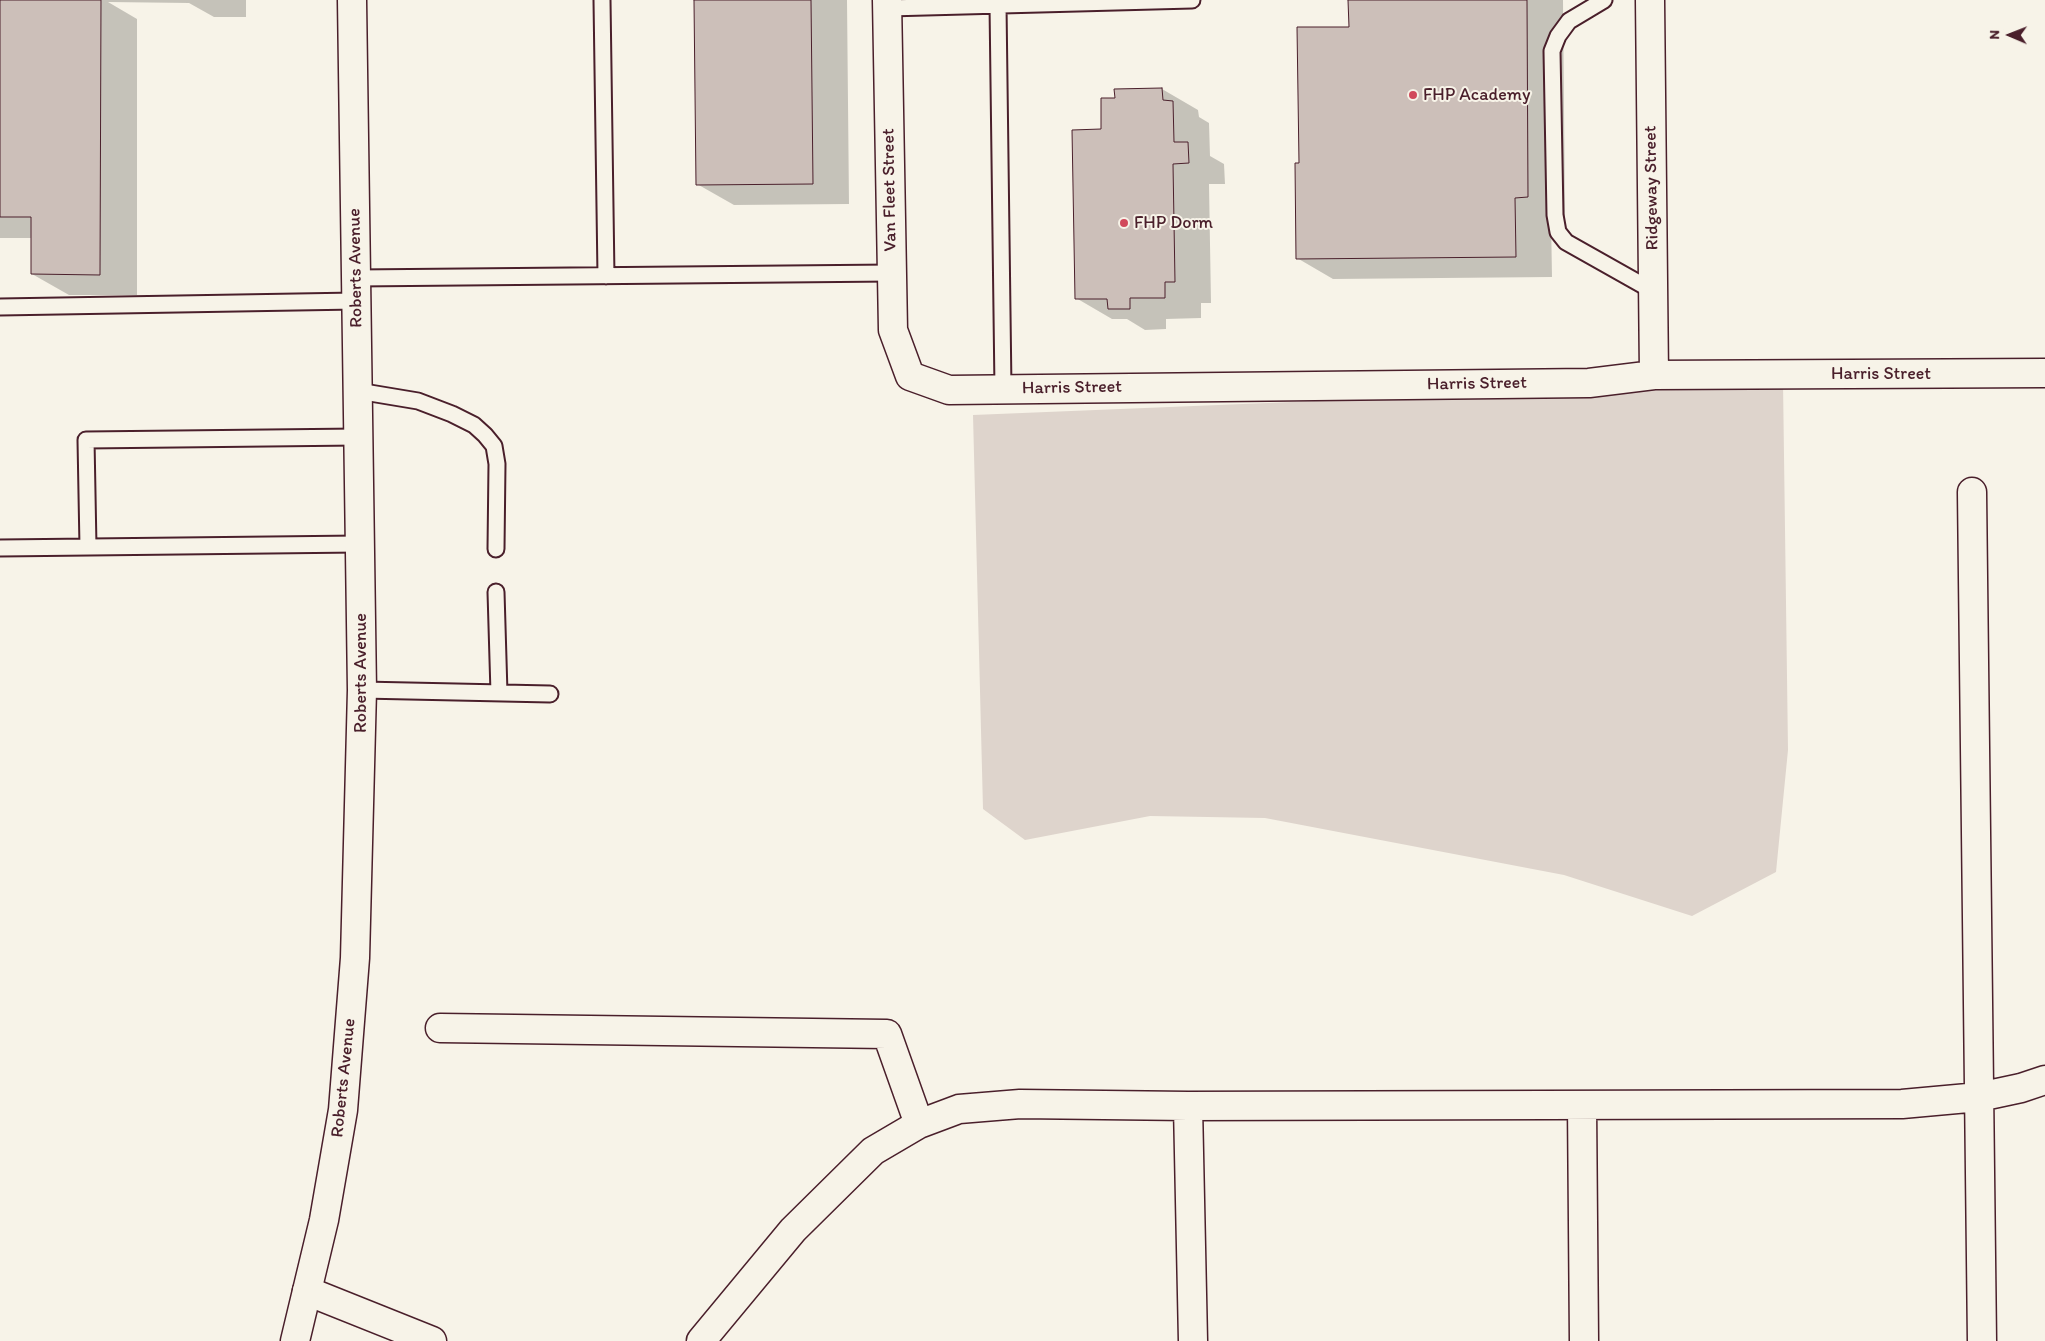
<!DOCTYPE html>
<html>
<head>
<meta charset="utf-8">
<style>
  body { margin:0 }
  #map { position:relative; width:2045px; height:1341px; overflow:hidden; background:#f7f3e8; font-family:Itim,sans-serif }
  canvas { display:block }
  .north { position:absolute; left:1985px; top:10px; width:50px; height:50px; -webkit-text-stroke:4px #f7f3e8; paint-order:stroke; rotate:271deg; font-size:14px; font-weight:700; line-height:20px; text-align:center; color:#4a1f2b }
  .north::after { content:''; display:block; margin:auto; width:18px; height:22px; background:#4a1f2b; clip-path:polygon(50% 0,100% 100%,50% 72%,0 100%) }
</style>
</head>
<body>
<div id="map">
<canvas width="2045" height="1341"></canvas>
<div class="north">N</div>
</div>
<script>
const context = document.querySelector('canvas').getContext('2d');
context.lineJoin = 'round';
function fill(path, color) { context.fillStyle = color; context.fill(path, 'evenodd'); }
const toPath = rows => new Path2D(rows.map(r => 'M' + r).join(''));
function stroke(path, color, width, dash) { context.strokeStyle = color; context.lineWidth = width; context.lineCap = dash ? 'butt' : 'round'; context.setLineDash(dash || []); context.stroke(path); }
function drawText(font, color, halo, rows, align = 'center') {
  context.font = font + ' Itim,sans-serif'; context.lineWidth = 4; context.setLineDash([]); context.textBaseline = 'middle'; context.strokeStyle = halo; context.fillStyle = color; for (const [text, x, y, turn = 0] of rows) {
    context.save(); context.translate(x, y); context.rotate((+turn || 0) * Math.PI / 180); context.textAlign = isNaN(turn) ? turn : align; if (halo) context.strokeText(text, 0, 0); context.fillText(text, 0, 0); context.restore();
  }
}
fill(toPath([
  [1783,382,1788,750,1776,872,1692,916,1564,875,1265,818,1150,816,1025,840,983,809,973,415]
]), '#ded4cc');
fill(toPath([
  [0,0,246,0,246,17,214,17,189,3,108,2,137,19,137,295,69,295,32,274,32,238,0,238],
  [696,0,847,0,849,204,734,205,697,184],
  [1349,0,1563,0,1565,218,1551,218,1552,277,1333,279,1297,258,1300,164,1350,28],
  [1162,89,1198,110,1199,117,1209,123,1210,156,1224,164,1225,184,1209,184,1211,303,1201,303,1201,318,1166,319,1166,329,1145,330,1127,319,1112,319,1076,298,1103,130,1116,99]
]), '#0003');
const building = toPath([
  [0,0,101,0,100,275,31,274,31,217,0,217,0,0],
  [694,0,811,0,813,184,696,185,694,0],
  [1348,0,1527,0,1528,197,1515,198,1516,257,1296,259,1295,163,1299,163,1297,27,1349,27,1348,0],
  [1162,88,1163,100,1173,101,1174,142,1188,142,1189,163,1173,164,1175,282,1165,282,1165,298,1130,298,1130,309,1108,309,1107,299,1075,299,1072,130,1101,129,1101,98,1115,98,1114,89,1162,88]
]);
fill(building, '#ccbfb9');
stroke(building, '#4a1f2b', 1);
const lane = toPath([
  [602,0,606,276],
  [1604,0,1569,21,1558,36,1552,51,1555,215,1558,232,1566,242,1653,291],
  [998,5,1003,389],
  [888,8,1192,0],
  [356,278,892,273],
  [0,307,356,301],
  [358,391,418,401,452,414,474,425,485,435,494,446,497,464,496,549],
  [88,547,86,440,358,437],
  [0,548,359,544],
  [496,592,499,693],
  [362,690,550,694]
]);
const street = toPath([
  [887,0,893,330,910,376,949,390,1589,383,1654,375,2045,373],
  [1650,0,1654,375],
  [1972,492,1982,1341],
  [440,1028,887,1034,919,1124],
  [1582,1105,1584,1341],
  [1188,1106,1193,1341],
  [307,1291,432,1341],
  [701,1341,793,1230,873,1151,919,1124,959,1109,1020,1104,1188,1106,1902,1104,1979,1097,2021,1088,2045,1080]
]);
const secondary = toPath([
  [295,1341,324,1220,343,1110,355,958,362,690,352,0]
]);
stroke(lane, '#4a1f2b', 19);
stroke(street, '#4a1f2b', 31);
stroke(secondary, '#4a1f2b', 31);
stroke(lane, '#f7f3e8', 15);
stroke(street, '#f7f3e8', 28);
stroke(secondary, '#f7f3e8', 28);
for (const [x, y, r, color] of [
  [1413,95,5,"#d1495b"],
  [1124,223,5,"#d1495b"]
]) { const dot = new Path2D(); dot.arc(x, y, r, 0, 2 * Math.PI); context.fillStyle = color; context.fill(dot); stroke(dot, '#f7f3e8', 2); }
drawText('18px', '#4a1f2b', '#f7f3e8', [
  ["FHP Academy",1423,95],
  ["FHP Dorm",1134,223]
], 'left');
drawText('18px', '#4a1f2b', '#f7f3e8', [
  ["Ridgeway Street",1652,188,-91],
  ["Van Fleet Street",890,190,-91],
  ["Roberts Avenue",356,268,-91],
  ["Harris Street",1881,374],
  ["Harris Street",1477,384,-1],
  ["Harris Street",1072,388,-1],
  ["Roberts Avenue",361,673,-90],
  ["Roberts Avenue",344,1078,-84]
]);
</script>
</body>
</html>
